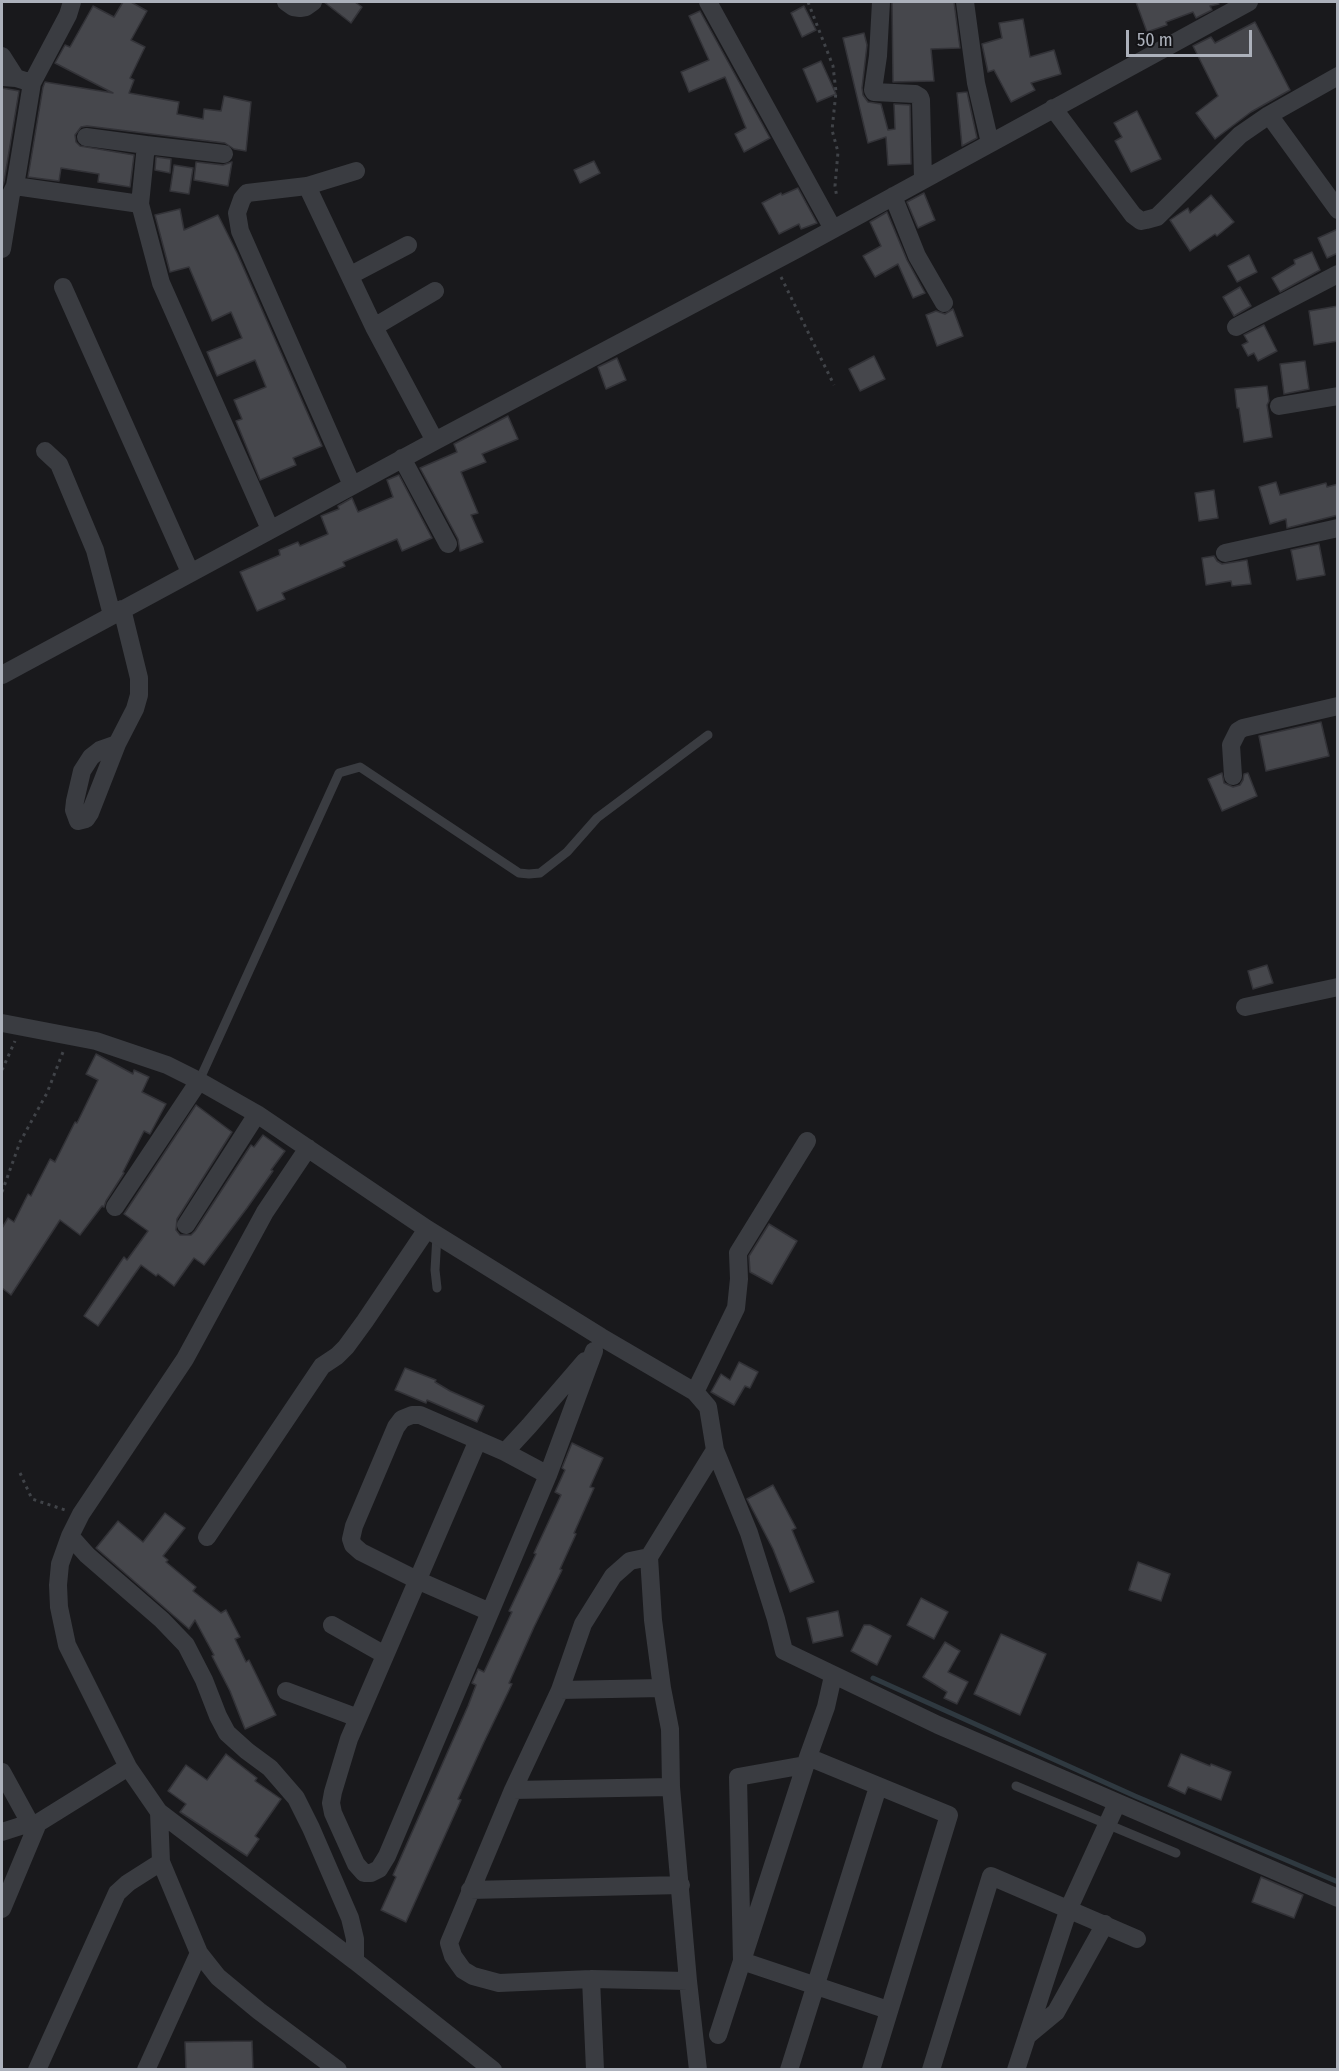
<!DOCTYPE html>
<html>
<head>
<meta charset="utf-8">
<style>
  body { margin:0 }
  #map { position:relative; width:1339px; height:2071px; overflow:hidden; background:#19191c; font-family:"Fira Sans Condensed",sans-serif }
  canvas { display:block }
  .frame { position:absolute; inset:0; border:3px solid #acb1bb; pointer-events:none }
  .scale { position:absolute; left:1126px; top:30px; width:126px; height:27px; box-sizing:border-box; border:3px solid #acb1bb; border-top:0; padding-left:8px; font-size:18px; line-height:21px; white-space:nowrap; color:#acb1bb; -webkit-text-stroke:4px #141417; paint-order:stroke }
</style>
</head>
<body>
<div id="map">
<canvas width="1339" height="2071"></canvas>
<div class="frame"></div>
<div class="scale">50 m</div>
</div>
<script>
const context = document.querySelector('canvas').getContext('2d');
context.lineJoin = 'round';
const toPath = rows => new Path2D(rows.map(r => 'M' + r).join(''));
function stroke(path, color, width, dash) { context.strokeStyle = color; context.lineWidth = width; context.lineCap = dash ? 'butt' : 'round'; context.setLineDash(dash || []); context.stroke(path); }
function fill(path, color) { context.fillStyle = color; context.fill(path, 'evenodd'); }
stroke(toPath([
  [873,1678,1135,1796,1338,1882]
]), '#2f3940', 5);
const building = toPath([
  [123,2,131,2,147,11,131,40,145,47,130,78,134,80,129,93,179,102,177,114,203,119,204,109,221,111,224,96,251,102,246,151,234,149,225,143,87,126,81,127,75,135,76,142,80,146,134,155,130,187,98,182,99,174,61,168,59,181,28,177,43,87,45,82,113,93,55,63,65,45,70,47,93,6,114,17,123,2],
  [324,2,355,2,362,7,351,23,324,2],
  [892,2,954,2,960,48,931,49,934,81,893,82,892,2],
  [1136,2,1218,2,1219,4,1210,6,1212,10,1196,18,1193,12,1166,22,1167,25,1147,32,1136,2],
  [804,6,816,30,802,37,791,13,804,6],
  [700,11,770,138,744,152,735,134,746,128,725,77,689,92,681,72,709,60,689,16,700,11],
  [1023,19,1030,57,1054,50,1061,74,1031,83,1035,90,1011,102,994,70,988,72,982,44,1002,38,999,23,1023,19],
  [1255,22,1290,90,1251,112,1215,139,1196,113,1218,96,1193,46,1211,37,1215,43,1255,22],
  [864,33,867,45,862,88,863,95,868,102,881,104,888,130,895,129,894,104,910,105,911,164,888,165,886,137,868,143,843,38,864,33],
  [821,61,836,94,817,102,803,69,821,61],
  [2,88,19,91,4,182,2,188,2,88],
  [967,92,977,138,962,146,957,93,967,92],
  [1137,111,1161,159,1131,172,1115,141,1122,137,1114,123,1137,111],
  [156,157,171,159,170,173,155,170,156,157],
  [594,161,600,173,580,183,574,170,594,161],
  [196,162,223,165,232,162,228,186,194,180,196,162],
  [174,165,193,168,189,194,170,191,174,165],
  [798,188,817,223,801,229,799,224,779,234,762,203,781,193,782,195,798,188],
  [924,193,935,220,918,228,907,202,924,193],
  [1211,195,1234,222,1217,236,1215,234,1190,251,1170,220,1188,208,1190,213,1211,195],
  [180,209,184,230,218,215,237,253,322,446,293,458,296,465,260,480,236,421,242,419,234,400,266,387,255,360,217,376,207,352,242,338,231,312,212,321,189,267,170,272,155,215,180,209],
  [887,212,907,260,925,293,913,298,898,264,875,277,863,256,881,246,870,222,887,212],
  [1338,229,1338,253,1327,258,1318,238,1338,229],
  [1312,252,1320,270,1280,292,1272,278,1295,264,1294,260,1312,252],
  [1249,255,1257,272,1237,282,1228,266,1249,255],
  [1240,287,1251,306,1234,316,1223,297,1240,287],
  [1338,306,1338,341,1314,345,1309,311,1338,306],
  [953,309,963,336,937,346,926,315,936,311,945,314,953,309],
  [1264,325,1277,351,1258,361,1254,353,1248,356,1242,345,1248,342,1244,335,1264,325],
  [874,356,885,379,860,391,849,369,874,356],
  [617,358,626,380,606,389,598,367,617,358],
  [1305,361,1309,389,1284,394,1280,364,1305,361],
  [1267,386,1269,401,1267,405,1272,437,1244,442,1239,408,1237,408,1235,389,1267,386],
  [508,416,518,439,482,454,486,462,461,472,478,513,471,515,483,542,460,551,458,539,420,468,457,452,454,444,508,416],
  [399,475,432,538,402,551,397,539,343,562,345,566,282,593,285,599,257,611,240,572,280,555,279,550,298,542,300,546,328,534,321,516,339,509,338,506,352,498,358,512,393,497,387,480,399,475],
  [1276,482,1280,495,1326,483,1327,487,1338,484,1338,515,1287,528,1286,519,1270,524,1259,487,1276,482],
  [1214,490,1218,518,1199,521,1195,493,1214,490],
  [1319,544,1325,575,1297,580,1291,550,1319,544],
  [1214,556,1217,561,1222,564,1247,560,1251,584,1232,586,1231,581,1206,585,1202,558,1214,556],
  [1321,722,1329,756,1266,771,1259,736,1321,722],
  [1222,773,1224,783,1233,787,1240,785,1243,780,1244,774,1248,773,1257,796,1222,811,1208,779,1222,773],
  [1267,965,1273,983,1253,989,1248,971,1267,965],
  [96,1054,133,1074,134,1070,149,1077,142,1092,166,1104,150,1134,144,1131,123,1172,124,1173,106,1201,104,1207,102,1206,80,1235,60,1220,11,1295,2,1288,2,1228,8,1218,14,1222,28,1194,31,1196,50,1159,55,1162,75,1122,77,1123,98,1080,86,1074,96,1054],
  [196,1105,232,1132,177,1219,176,1230,180,1235,191,1235,195,1231,251,1145,254,1147,263,1135,285,1151,271,1170,273,1171,247,1208,204,1265,194,1258,174,1286,158,1274,156,1276,141,1265,98,1326,84,1316,124,1257,127,1260,148,1231,124,1214,196,1105],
  [769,1224,797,1241,772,1284,750,1272,749,1256,769,1224],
  [739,1362,758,1372,750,1388,745,1386,734,1405,711,1392,721,1374,730,1380,739,1362],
  [405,1368,436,1380,435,1382,450,1391,484,1406,477,1422,427,1400,426,1403,395,1390,405,1368],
  [572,1443,603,1458,590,1487,594,1488,574,1533,576,1534,560,1569,562,1570,534,1627,509,1683,512,1684,484,1742,458,1799,461,1800,406,1922,381,1910,396,1877,393,1875,468,1706,476,1685,472,1683,477,1672,478,1669,484,1672,512,1612,509,1611,536,1554,534,1553,561,1495,555,1492,565,1470,562,1468,572,1443],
  [773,1485,796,1528,792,1530,814,1582,790,1592,773,1549,747,1499,773,1485],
  [165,1513,185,1528,163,1556,168,1560,166,1562,196,1587,193,1591,221,1613,226,1610,240,1637,235,1639,246,1662,249,1660,276,1715,245,1729,230,1691,212,1656,214,1655,195,1620,189,1629,96,1548,118,1521,143,1542,165,1513],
  [1138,1562,1170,1574,1161,1601,1129,1590,1138,1562],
  [921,1598,948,1612,934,1639,907,1625,921,1598],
  [838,1611,843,1636,813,1643,807,1618,838,1611],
  [864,1625,870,1625,891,1636,877,1665,851,1651,864,1625],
  [1001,1634,1046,1654,1020,1715,974,1694,1001,1634],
  [945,1642,960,1651,948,1672,968,1682,957,1704,944,1698,947,1692,923,1677,945,1642],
  [226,1754,257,1778,255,1781,281,1799,255,1836,259,1839,247,1856,180,1812,186,1804,168,1791,186,1765,207,1780,226,1754],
  [1181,1754,1210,1766,1211,1764,1231,1772,1221,1800,1188,1787,1185,1794,1168,1786,1181,1754],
  [1261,1877,1303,1895,1294,1918,1252,1902,1261,1877],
  [252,2041,253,2070,186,2070,185,2042,252,2041]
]);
fill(building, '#46474c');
stroke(building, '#333338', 1.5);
stroke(toPath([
  [808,2,833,66,836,92,832,130,838,152,835,186,837,198],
  [781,277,834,385],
  [2,1070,15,1041],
  [2,1192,20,1142,47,1093,63,1052],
  [20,1473,32,1499,65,1510]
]), '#404348', 3, [3, 4.5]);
stroke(toPath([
  [199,1081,339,773,360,767,519,873,529,874,540,873,567,852,597,818,708,735],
  [437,1235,435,1270,437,1288],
  [1016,1786,1176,1853]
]), '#3a3c41', 9);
stroke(toPath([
  [286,2,293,7,300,8,306,7,313,2],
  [708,2,833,229],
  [881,2,878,56,873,90,874,92,915,94,920,97,921,100,923,179],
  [965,2,976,83,990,143],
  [2,56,16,78],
  [2,77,16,78,32,83,68,15,72,2],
  [1053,108,1133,215,1141,221,1146,220,1157,217,1240,135,1269,115,1338,76],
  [1269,115,1338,210],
  [86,137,146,145,140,204],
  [146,145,224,154],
  [15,186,32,83],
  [307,186,374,327,435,441],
  [893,196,917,256,944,303],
  [2,249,11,194,15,186,140,204,161,283,270,529],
  [351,275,408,245],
  [63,287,190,572],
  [374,327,435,291],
  [1236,327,1338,274],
  [1279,406,1338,396],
  [45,451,59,464,95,550,112,615],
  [402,458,448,544],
  [352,485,240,231,237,213,242,199,247,193,307,186,356,171],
  [1225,553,1338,528],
  [2,675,435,441,797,249,1249,2],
  [117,744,100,750,91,757,82,771,75,801,74,810,78,821,86,819,90,813,117,744,135,709,139,695,139,678,122,609],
  [1233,776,1231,745,1238,731,1243,728,1338,706],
  [1245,1007,1338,987],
  [2,1023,96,1041,167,1065,199,1081,257,1114,427,1229,601,1337,695,1392,708,1407,715,1450,749,1533,776,1619,784,1651,938,1725,1338,1898],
  [308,1148,265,1212,185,1359,81,1514,70,1536,87,1555,162,1620,186,1645,204,1680,218,1716,227,1733,247,1751,270,1768,296,1798,311,1828,350,1918,355,1939,355,1961,493,2070],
  [115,1207,199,1081],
  [186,1225,257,1114],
  [695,1392,736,1308,739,1279,738,1253,807,1141],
  [478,1440,349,1739,333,1792,331,1803,333,1813,356,1864,364,1873,371,1873,379,1869,387,1856,548,1475,594,1351],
  [505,1452,529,1426,585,1361],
  [70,1536,60,1564,58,1585,59,1607,67,1645,128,1767,159,1812,355,1961],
  [207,1537,322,1366,337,1356,346,1347,365,1321,427,1229],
  [649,1557,630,1561,613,1576,583,1624,560,1690,513,1790,449,1943,453,1956,463,1970,473,1976,499,1983,591,1979,688,1981],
  [490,1612,417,1580,361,1552,353,1545,351,1539,354,1526,396,1427,402,1419,412,1415,420,1415,505,1452,548,1475],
  [332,1625,385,1655],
  [833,1676,826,1707,808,1757,949,1815,871,2070],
  [560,1690,662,1688],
  [286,1691,358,1718],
  [805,1765,738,1777,742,1961,888,2010],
  [2,1772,30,1823],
  [513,1790,671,1787],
  [159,1812,161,1862,199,1953,218,1977,259,2011,338,2070],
  [2,1832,30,1823,38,1823,128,1767],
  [470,1890,681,1885],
  [2,1909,38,1823],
  [591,1979,595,2070],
  [718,2035,808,1757],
  [1027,2036,1056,2012,1105,1924],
  [37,2070,117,1893,128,1883,161,1862],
  [146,2070,199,1953],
  [698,2070,688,1981,671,1787,670,1729,662,1688,653,1620,649,1557,715,1450],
  [789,2070,878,1787],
  [931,2070,991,1876,1137,1939],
  [1016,2070,1069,1908,1117,1803]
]), '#3a3c41', 18);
</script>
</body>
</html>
